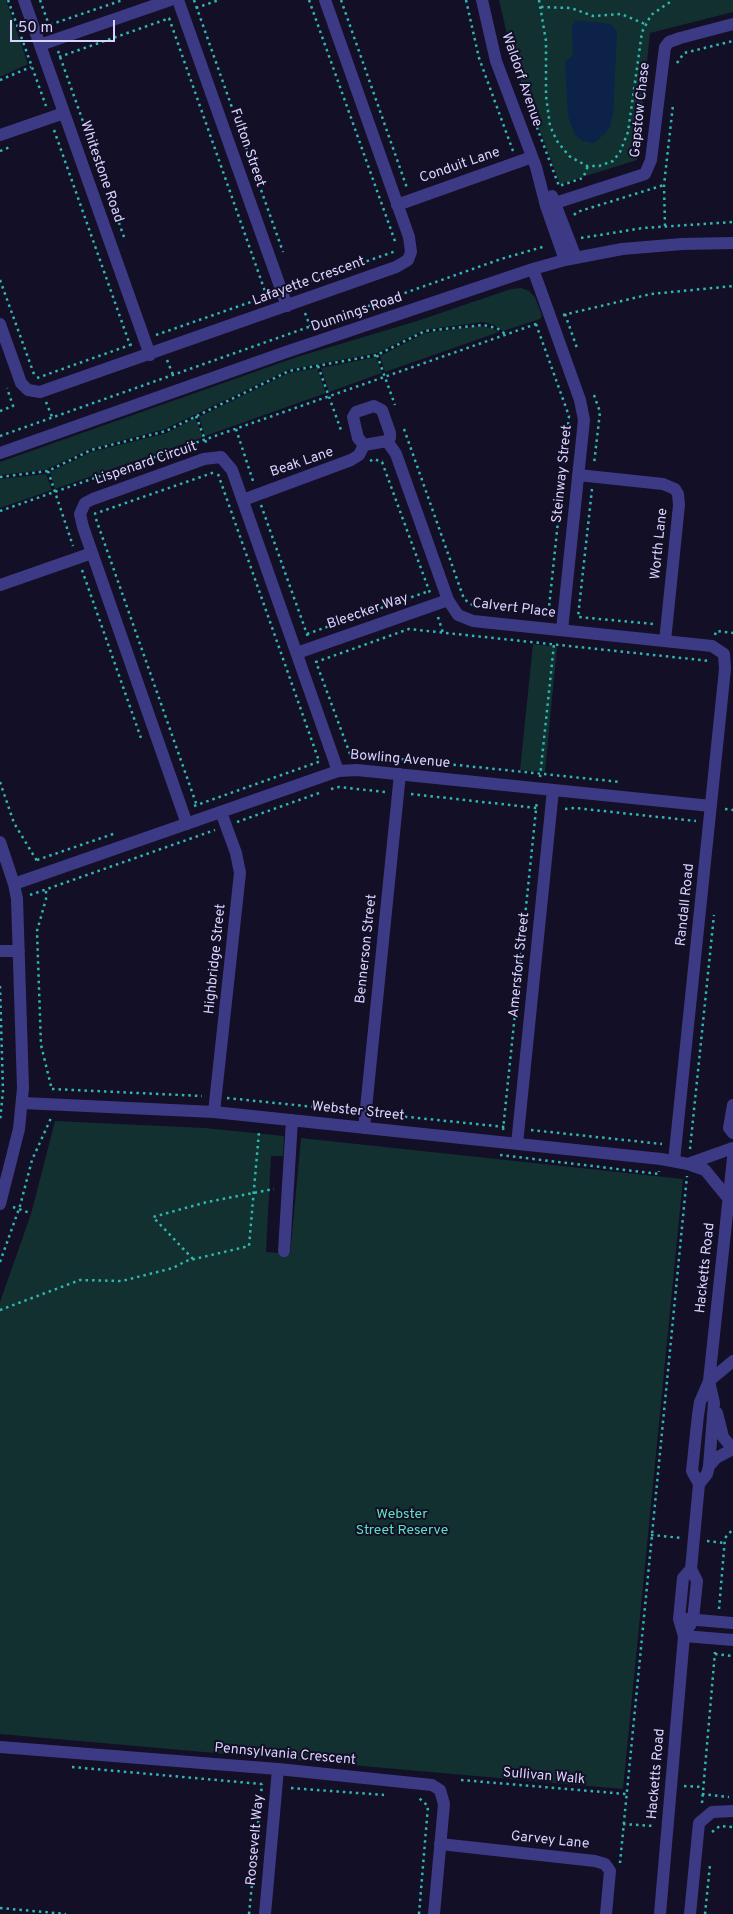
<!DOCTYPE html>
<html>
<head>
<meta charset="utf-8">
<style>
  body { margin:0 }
  #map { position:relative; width:733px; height:1914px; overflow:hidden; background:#130f26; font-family:Overpass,sans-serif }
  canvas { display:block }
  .scale { position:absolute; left:10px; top:20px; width:105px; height:22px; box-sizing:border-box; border:2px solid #d9d4ff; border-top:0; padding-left:6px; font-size:15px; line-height:18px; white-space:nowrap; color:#d9d4ff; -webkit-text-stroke:4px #130f26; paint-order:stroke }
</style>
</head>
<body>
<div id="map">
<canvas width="733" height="1914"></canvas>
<div class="scale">50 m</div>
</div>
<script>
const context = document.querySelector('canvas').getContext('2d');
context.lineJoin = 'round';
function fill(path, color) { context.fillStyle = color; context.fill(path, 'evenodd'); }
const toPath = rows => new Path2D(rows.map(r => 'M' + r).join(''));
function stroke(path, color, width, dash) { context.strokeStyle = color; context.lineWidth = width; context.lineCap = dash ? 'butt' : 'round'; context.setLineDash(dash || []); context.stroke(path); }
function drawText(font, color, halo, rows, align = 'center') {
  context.font = font + ' Overpass,sans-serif'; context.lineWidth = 4; context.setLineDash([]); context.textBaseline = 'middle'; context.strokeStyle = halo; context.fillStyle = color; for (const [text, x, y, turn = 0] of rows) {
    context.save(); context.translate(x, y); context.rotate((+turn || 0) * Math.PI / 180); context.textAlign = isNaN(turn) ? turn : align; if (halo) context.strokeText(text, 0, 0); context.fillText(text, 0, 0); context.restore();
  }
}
fill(toPath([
  [0,0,6,0,28,64,0,77],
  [499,0,733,0,733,12,650,33,637,160,560,184,513,60],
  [521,288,529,291,535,297,542,316,540,319,503,331,494,325,483,322,424,330,377,353,288,370,165,429,90,449,45,470,0,475,0,462,297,357,417,321,511,289],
  [480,326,492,328,499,332,385,372,380,356,425,333],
  [376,357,382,373,329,392,321,368],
  [317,368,326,393,205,436,199,417,289,373],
  [195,418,203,437,55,489,50,472,91,452,167,433],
  [46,474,52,490,0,508,0,479],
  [533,644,557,647,545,772,520,770],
  [55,1121,205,1128,284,1136,283,1156,271,1156,266,1252,290,1254,301,1138,683,1179,623,1789,0,1734,0,1302,31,1214]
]), '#12302f');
fill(toPath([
  [575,20,611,24,617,31,613,115,610,127,603,135,597,141,592,143,583,141,575,135,568,116,565,62,573,55,572,26]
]), '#0c2248');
stroke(toPath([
  [8,0,46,106],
  [40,0,49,25],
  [194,0,283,252],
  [309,0,396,244],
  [341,0,407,188],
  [466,0,479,58,513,151],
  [539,0,546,41,546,96,550,126,557,141,569,156,587,166,599,166,613,161,620,152,628,132,642,32,651,15,673,0],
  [541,7,571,8,593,16,621,14,645,24],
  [196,8,219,0],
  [169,18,267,297],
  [50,30,49,25,123,0],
  [58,51,124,237],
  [509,53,513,64],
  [59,57,170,18],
  [677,63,684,53,733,41],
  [0,80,31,67],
  [530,109,559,186,583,178,588,166],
  [54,130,130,345,132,344],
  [0,151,10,147],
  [574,215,577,212,664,185],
  [665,226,664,185,673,105],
  [581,238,643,228,733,222],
  [0,280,35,377],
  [293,287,396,251],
  [305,313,310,326],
  [565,314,577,348],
  [563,315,651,294,733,286],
  [536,324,569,416,548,617],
  [156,335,271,295],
  [377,355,395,405],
  [167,360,173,375],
  [318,366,342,433],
  [37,378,130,345],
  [594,395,600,412,594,464],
  [46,402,52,417],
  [0,411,13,406,7,388],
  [196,416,207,445],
  [236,429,254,484],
  [404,429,464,599,474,606,498,609],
  [0,436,501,259,546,246],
  [370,461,374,459,382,462,430,593],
  [48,471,73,546],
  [218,474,319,761],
  [0,477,48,471,91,450,166,431,289,371,377,355,425,331,483,325,497,328,505,334],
  [592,489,578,617,654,624],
  [261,505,308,637],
  [0,511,539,323],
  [94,514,215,472],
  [96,519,197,806],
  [82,570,142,741],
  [438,617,443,633],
  [307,634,429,591],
  [715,635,716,631,733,633],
  [350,754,316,662,409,629,710,661],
  [350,754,621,782],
  [540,777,554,644],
  [0,782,14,823,37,861],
  [331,789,339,787,385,792],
  [411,794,537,808],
  [194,806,321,761],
  [565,809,575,808,696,821],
  [725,809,733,810],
  [237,822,319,793],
  [37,860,116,833],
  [46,891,46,899,37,931,41,1045,52,1090],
  [30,895,215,830],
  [0,986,3,1091,0,1121],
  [52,1089,202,1096],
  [227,1098,354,1111],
  [379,1114,505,1127],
  [503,1130,537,800],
  [531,1130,662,1144],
  [690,1149,714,915],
  [500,1155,659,1174,659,1171],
  [13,1207,30,1213],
  [193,1259,153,1217,207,1202,274,1189],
  [0,1262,20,1206,32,1160,51,1118],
  [0,1310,80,1280,122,1281,173,1268,186,1261,249,1246,259,1132],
  [651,1535,682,1538],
  [707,1541,724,1543],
  [719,1609,725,1538,733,1529],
  [715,1654,733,1656],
  [72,1767,261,1784,261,1779],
  [461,1780,626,1794],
  [684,1786,703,1787],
  [291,1788,384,1795],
  [702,1794,729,1797],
  [702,1803,715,1652],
  [623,1824,654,1826],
  [712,1832,720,1826,733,1827],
  [620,1863,687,1176],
  [0,1908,66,1914],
  [249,1914,262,1784],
  [419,1914,428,1806,419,1798],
  [705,1914,710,1865]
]), '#2fb8b0', 2.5, [2.5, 4]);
stroke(toPath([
  [24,0,150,355],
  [178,0,287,306],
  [482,0,496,61,536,167,546,206,565,260],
  [40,45,170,0],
  [0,135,64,113],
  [552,196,576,258],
  [397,205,532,157],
  [546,206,645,174,651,160,665,47,669,42,680,38,733,24],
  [533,269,580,400,584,420,562,630],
  [0,324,21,383,28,390,40,392,396,267,408,260,411,252,409,237,325,0],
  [374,406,382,410,390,433,390,438,387,441,364,445,358,438,353,417,356,412,374,406],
  [387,441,396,454,448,600,458,615,473,621,712,646,724,654,725,669,674,1161],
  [0,453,286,352,533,269,565,260,622,249,682,244,733,243],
  [578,475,663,484,675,489,678,494,679,505,665,641],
  [243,500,351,460,359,455,364,445],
  [0,585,92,553],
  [297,653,448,600],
  [187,824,83,527,80,514,85,503,93,499,204,459,221,457,232,470,338,771],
  [0,842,14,884,17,899,23,1088,19,1129,0,1204],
  [14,884,338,771,357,770,711,806],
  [0,951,19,951],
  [23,1103,214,1112,661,1159,688,1164,705,1170,728,1198],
  [733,1105,729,1128,733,1133],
  [214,1112,240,873,236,853,221,812],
  [364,1128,400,774],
  [517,1144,553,790],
  [688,1164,733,1148],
  [284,1251,292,1120],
  [709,1381,733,1361],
  [717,1413,723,1437,733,1449],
  [709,1466,716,1458,733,1449],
  [699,1484,707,1474,709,1466,714,1403,709,1381],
  [686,1619,733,1623],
  [684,1636,693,1620,697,1581,691,1569,699,1484,692,1471,698,1415,700,1402,709,1381,733,1158],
  [684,1636,733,1640],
  [0,1747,278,1769,432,1785,440,1790,444,1804,434,1914],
  [440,1844,595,1861,605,1864,610,1871,606,1914],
  [265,1914,278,1769],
  [660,1914,684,1636,679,1619,683,1578,691,1569],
  [690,1914,699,1823,712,1812,733,1811]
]), '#3d3a85', 12);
drawText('14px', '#d9d4ff', '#130f26', [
  ["Waldorf Avenue",521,80,71],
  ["Gapstow Chase",641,110,-84],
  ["Fulton Street",247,148,71],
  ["Conduit Lane",460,166,-19],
  ["Whitestone Road",101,172,71],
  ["Lafayette Crescent",309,282,-20],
  ["Dunnings Road",357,313,-19],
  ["Beak Lane",302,463,-19],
  ["Lispenard Circuit",146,464,-19],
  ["Steinway Street",563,474,-84],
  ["Worth Lane",660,544,-84],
  ["Calvert Place",514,609,7],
  ["Bleecker Way",368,612,-19],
  ["Bowling Avenue",400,760,5],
  ["Randall Road",686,905,-84],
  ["Bennerson Street",367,949,-84],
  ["Highbridge Street",216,959,-84],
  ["Amersfort Street",520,965,-84],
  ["Webster Street",358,1112,6],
  ["Hacketts Road",706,1268,-84],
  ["Pennsylvania Crescent",285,1755,5],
  ["Hacketts Road",657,1774,-85],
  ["Sullivan Walk",544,1777,5],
  ["Roosevelt Way",256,1840,-85],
  ["Garvey Lane",550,1841,6]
]);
drawText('14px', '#5fe0c0', '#130f26', [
  ["Webster",402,1515],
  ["Street Reserve",402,1531]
]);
</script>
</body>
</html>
